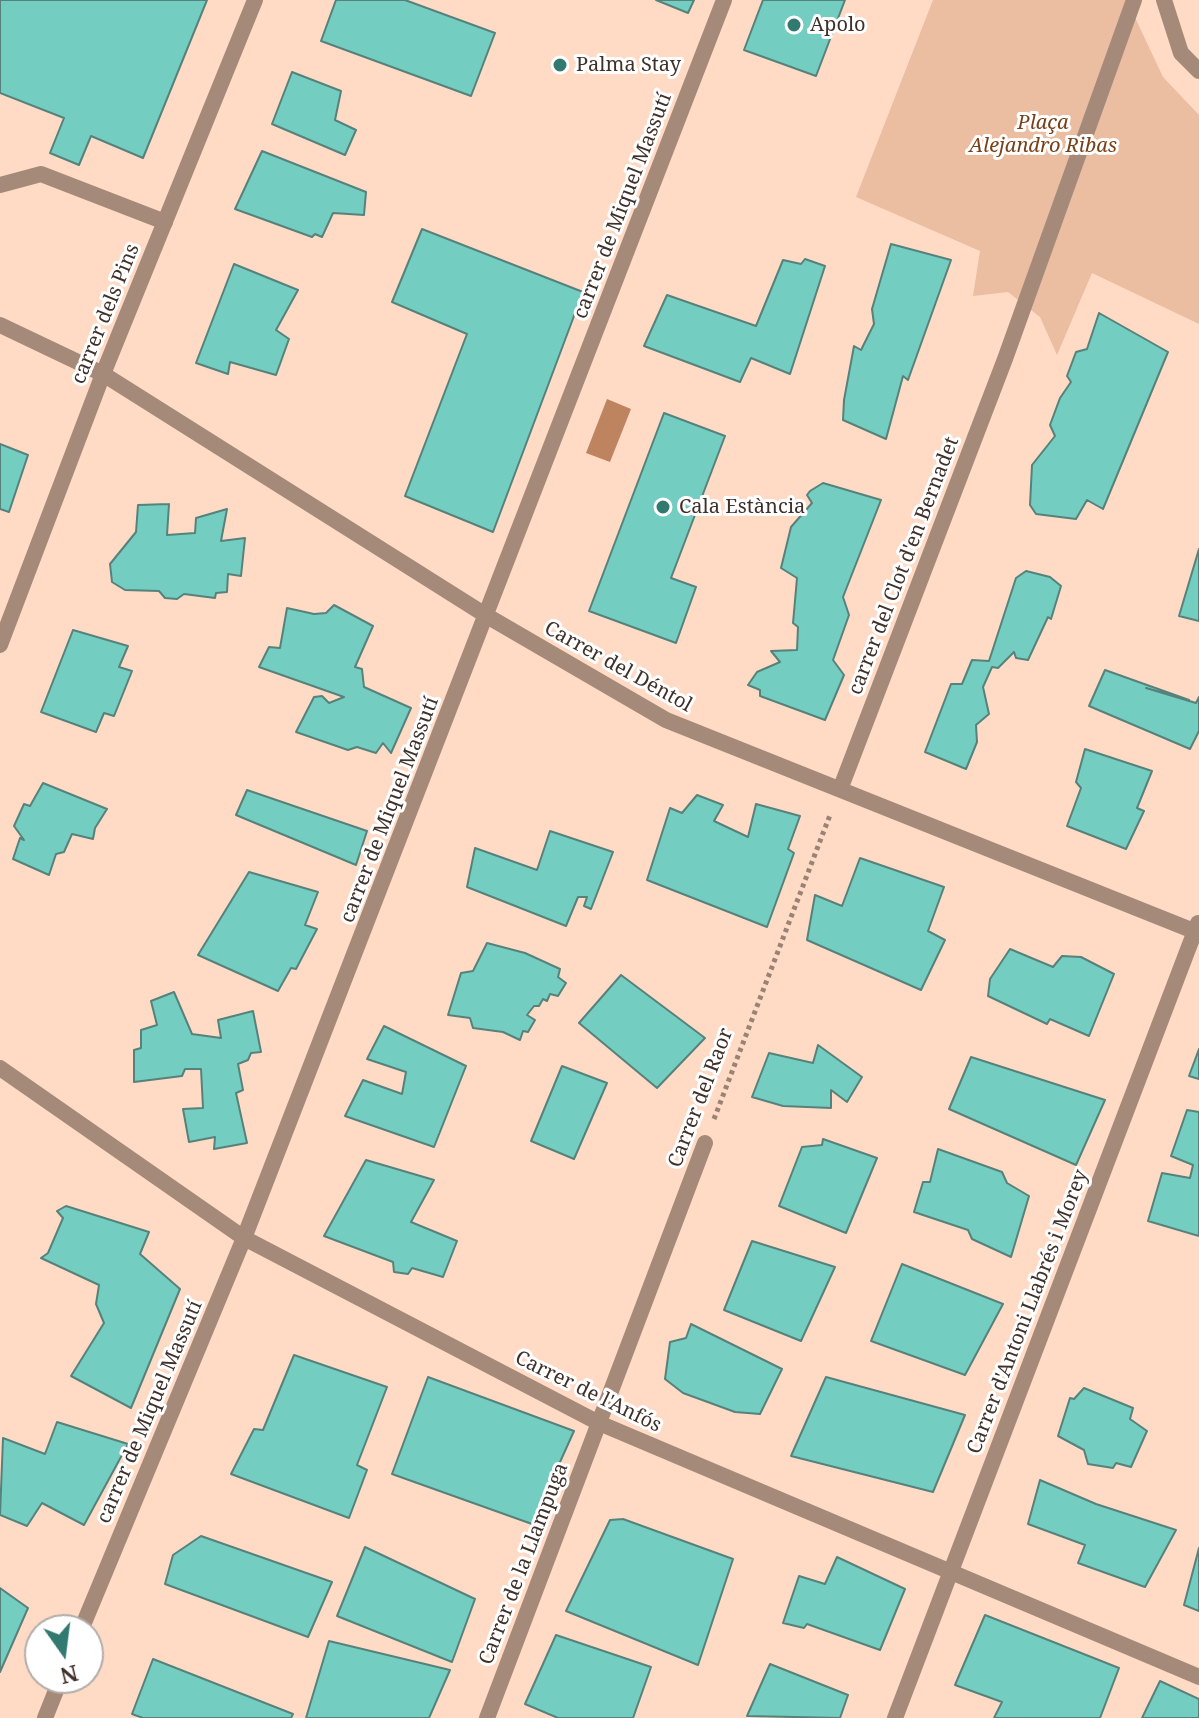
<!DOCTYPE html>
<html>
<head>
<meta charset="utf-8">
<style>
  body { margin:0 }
  #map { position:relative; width:1199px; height:1718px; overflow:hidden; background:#ffdbc6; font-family:"Noto Serif",serif }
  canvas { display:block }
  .north { position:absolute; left:24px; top:1614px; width:80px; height:80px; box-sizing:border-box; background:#fff; border:2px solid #b2ada9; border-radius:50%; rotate:166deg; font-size:22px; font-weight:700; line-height:32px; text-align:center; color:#3f3129 }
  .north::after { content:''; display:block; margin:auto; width:28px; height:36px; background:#327970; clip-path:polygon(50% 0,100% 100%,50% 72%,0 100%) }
</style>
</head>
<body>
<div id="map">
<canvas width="1199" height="1718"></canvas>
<div class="north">N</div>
</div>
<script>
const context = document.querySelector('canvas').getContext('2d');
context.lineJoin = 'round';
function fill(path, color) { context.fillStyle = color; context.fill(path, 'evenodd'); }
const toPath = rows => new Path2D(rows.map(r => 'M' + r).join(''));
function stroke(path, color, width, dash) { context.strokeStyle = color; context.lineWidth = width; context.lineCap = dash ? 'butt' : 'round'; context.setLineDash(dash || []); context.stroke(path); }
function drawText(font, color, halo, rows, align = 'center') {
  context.font = font + ' "Noto Serif",serif'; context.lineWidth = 6; context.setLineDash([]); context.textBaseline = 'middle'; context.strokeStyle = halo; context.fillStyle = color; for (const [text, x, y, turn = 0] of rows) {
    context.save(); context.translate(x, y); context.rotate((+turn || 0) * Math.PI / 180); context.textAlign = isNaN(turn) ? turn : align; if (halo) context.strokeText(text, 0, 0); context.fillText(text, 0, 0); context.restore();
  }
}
fill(toPath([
  [933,0,1130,0,1131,9,1163,77,1199,115,1199,324,1092,273,1057,355,1040,317,1008,292,973,296,980,251,856,197]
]), '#ebbda1');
fill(toPath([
  [607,399,631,409,610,462,586,453]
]), '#be845f');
const building = toPath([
  [0,0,207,0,143,158,91,136,79,165,50,153,64,118,0,93,0,0],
  [336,0,405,0,495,33,471,96,321,41,336,0],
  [656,0,694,0,688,13,656,0],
  [763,0,845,0,816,76,744,50,763,0],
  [292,72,341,91,335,120,356,130,345,155,272,124,292,72],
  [262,151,366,192,364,215,333,213,322,237,315,234,312,237,235,209,262,151],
  [422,229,583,292,493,532,405,496,467,334,392,302,422,229],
  [891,244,951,260,908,380,903,376,886,439,843,420,844,400,854,346,861,350,874,324,872,309,891,244],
  [805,259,825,266,790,374,751,358,740,382,644,346,667,295,756,326,783,260,801,264,805,259],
  [234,264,298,290,276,330,289,339,276,375,230,362,228,374,196,363,234,264],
  [1099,313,1168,352,1103,509,1087,500,1076,519,1036,514,1030,505,1032,465,1055,436,1050,425,1060,398,1071,382,1067,376,1076,352,1087,349,1099,313],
  [664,413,725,436,671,578,696,587,676,643,589,611,664,413],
  [0,444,28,455,9,512,0,509,0,444],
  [823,483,881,500,843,597,849,615,833,660,844,675,825,720,760,696,760,690,748,685,757,672,780,662,771,651,797,650,798,627,793,623,797,578,781,568,791,527,812,503,807,495,810,491,823,483],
  [169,504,167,535,195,533,196,518,227,509,221,541,245,538,241,576,228,574,227,592,216,593,215,598,184,594,177,599,165,598,159,591,125,590,112,582,110,564,136,532,138,505,169,504],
  [1199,549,1199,621,1179,616,1199,549],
  [1026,571,1050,577,1061,586,1051,619,1048,617,1028,660,1016,658,1014,652,998,668,992,667,983,687,989,714,976,725,977,742,966,769,925,752,951,684,962,684,972,660,989,661,1016,578,1026,571],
  [334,605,373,626,355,667,362,669,364,687,411,708,391,753,383,743,376,753,357,747,348,750,296,732,314,697,322,696,329,703,344,697,259,667,269,647,280,648,287,608,314,614,326,613,334,605],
  [73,630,128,646,119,667,132,671,114,716,104,713,96,732,41,712,73,630],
  [1105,670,1189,700,1146,688,1196,703,1199,697,1199,731,1190,749,1089,706,1105,670],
  [1085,749,1152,771,1137,808,1144,811,1126,849,1067,826,1081,788,1076,782,1085,749],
  [43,783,107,809,95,828,93,839,72,834,64,852,56,854,49,875,13,859,20,838,24,840,14,826,24,804,30,806,43,783],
  [247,790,367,831,356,865,236,815,247,790],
  [697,795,723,805,714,821,748,837,756,804,800,816,788,849,794,853,767,927,647,880,670,808,682,813,697,795],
  [550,831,613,852,591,909,584,906,587,897,578,897,566,926,467,887,475,848,537,870,550,831],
  [860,858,944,887,928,931,945,940,921,990,807,940,815,895,842,906,860,858],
  [249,872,318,892,305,925,317,929,296,969,291,968,278,991,198,955,249,872],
  [487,943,525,953,560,969,558,977,566,983,558,996,550,994,547,1001,543,999,539,1006,534,1006,527,1015,535,1020,528,1032,523,1031,520,1040,503,1032,473,1028,470,1018,448,1015,461,973,473,971,487,943],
  [1010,949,1053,967,1062,956,1081,957,1114,974,1089,1036,1050,1019,1047,1024,988,996,990,979,1010,949],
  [621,975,705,1038,657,1088,579,1023,621,975],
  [174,992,192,1034,221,1038,218,1020,253,1011,261,1052,251,1053,248,1060,238,1064,243,1090,236,1093,247,1143,214,1149,215,1137,189,1142,183,1109,203,1108,201,1069,185,1069,182,1076,134,1082,134,1050,141,1048,141,1030,157,1025,151,1001,174,992],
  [384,1026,466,1066,434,1147,345,1116,363,1080,402,1094,406,1072,367,1059,384,1026],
  [818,1045,862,1077,847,1102,831,1090,831,1108,783,1106,752,1097,769,1053,813,1063,818,1045],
  [1199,1049,1199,1079,1189,1076,1199,1049],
  [971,1057,1105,1100,1076,1165,949,1109,971,1057],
  [562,1066,607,1083,574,1159,531,1141,562,1066],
  [1187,1110,1199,1112,1199,1236,1148,1221,1162,1173,1190,1178,1193,1165,1171,1156,1187,1110],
  [823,1139,877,1158,846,1233,779,1206,802,1147,822,1145,823,1139],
  [938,1149,1002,1172,1007,1183,1029,1196,1011,1257,972,1239,968,1230,914,1212,923,1182,930,1182,938,1149],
  [366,1160,434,1180,411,1222,457,1241,443,1277,412,1268,408,1274,394,1272,393,1262,324,1236,366,1160],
  [66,1206,149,1232,140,1254,180,1289,131,1408,71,1376,104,1323,96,1304,99,1285,41,1258,48,1253,63,1218,57,1211,66,1206],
  [752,1241,835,1267,801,1341,724,1310,752,1241],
  [902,1264,1003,1304,965,1375,871,1341,902,1264],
  [691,1324,782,1369,760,1414,735,1412,683,1393,665,1379,670,1342,686,1338,691,1324],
  [294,1355,387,1387,357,1465,367,1470,349,1518,231,1474,254,1429,263,1430,294,1355],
  [428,1377,574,1431,532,1524,392,1474,428,1377],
  [826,1377,965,1415,933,1492,791,1456,826,1377],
  [1084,1388,1133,1408,1130,1419,1147,1431,1131,1467,1116,1463,1113,1468,1088,1464,1084,1450,1058,1436,1070,1398,1074,1399,1084,1388],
  [57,1422,128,1444,84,1525,42,1503,27,1526,0,1515,3,1438,45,1454,57,1422],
  [1040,1480,1096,1504,1176,1530,1145,1587,1078,1563,1085,1545,1028,1524,1040,1480],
  [623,1519,733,1559,698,1665,566,1611,610,1520,623,1519],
  [201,1536,332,1582,308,1637,165,1584,173,1555,201,1536],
  [365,1547,475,1599,452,1662,337,1616,365,1547],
  [1199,1548,1199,1611,1184,1605,1199,1548],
  [837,1557,905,1589,880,1650,807,1624,804,1628,783,1623,799,1576,825,1584,837,1557],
  [0,1588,28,1608,0,1672,0,1588],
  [985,1615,1119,1668,1100,1718,994,1718,1002,1702,955,1685,985,1615],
  [556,1635,651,1667,633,1718,558,1718,525,1704,556,1635],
  [329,1641,450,1670,429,1718,306,1718,329,1641],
  [153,1659,293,1714,291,1718,143,1718,132,1714,153,1659],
  [770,1664,848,1695,840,1718,747,1716,770,1664],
  [1160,1681,1199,1699,1199,1718,1142,1718,1160,1681]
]);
fill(building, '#74cdc1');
stroke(building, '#56827b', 2);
stroke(toPath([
  [714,1119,830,815]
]), '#9a8274', 5, [4, 4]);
stroke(toPath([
  [0,185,41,174,165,222]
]), '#a58a7a', 16);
stroke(toPath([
  [1164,0,1181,53,1199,71],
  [0,325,103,374,487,616,666,720,1199,933],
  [0,645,103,374,255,0],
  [841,787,1005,359,1134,0],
  [0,1068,244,1238,599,1423,1199,1677],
  [81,1630,244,1238,724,0],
  [45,1718,61,1678],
  [487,1718,705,1143],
  [895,1718,1198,923]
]), '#a58a7a', 16);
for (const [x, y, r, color] of [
  [794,25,8,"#327970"],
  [560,65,8,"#327970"],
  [663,507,8,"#327970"]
]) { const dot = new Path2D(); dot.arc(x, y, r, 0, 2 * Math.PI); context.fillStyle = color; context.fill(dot); stroke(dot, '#fff', 3); }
drawText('20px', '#3f3129', '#fff', [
  ["Apolo",810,25],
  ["Palma Stay",576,65],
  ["Cala Estància",679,507]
], 'left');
drawText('italic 20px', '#784017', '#fff', [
  ["Plaça",1043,123],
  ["Alejandro Ribas",1043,146]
]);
drawText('20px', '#3f3129', '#fff', [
  ["carrer de Miquel Massutí",623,206,-69],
  ["carrer dels Pins",106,314,-68],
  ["carrer del Clot d'en Bernadet",904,566,-69],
  ["Carrer del Déntol",618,667,29],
  ["carrer de Miquel Massutí",390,810,-69],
  ["Carrer del Raor",701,1098,-69],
  ["Carrer d'Antoni Llabrés i Morey",1028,1312,-69],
  ["Carrer de l'Anfós",588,1392,26],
  ["carrer de Miquel Massutí",150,1412,-67],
  ["Carrer de la Llampuga",524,1564,-69]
]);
</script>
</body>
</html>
